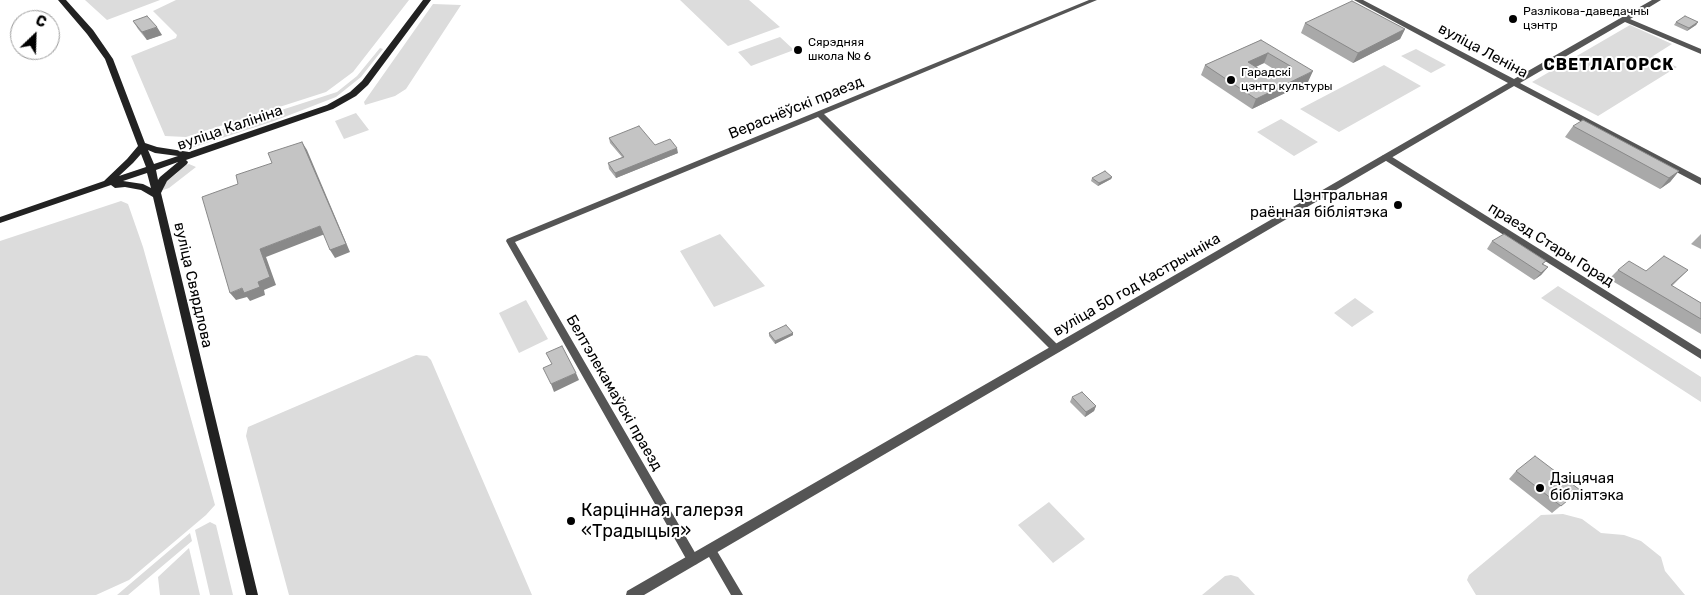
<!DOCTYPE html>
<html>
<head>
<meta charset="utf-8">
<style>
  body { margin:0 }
  #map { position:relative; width:1701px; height:595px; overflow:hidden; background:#fff; font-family:Rubik,sans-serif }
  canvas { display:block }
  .north { position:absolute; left:10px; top:10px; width:50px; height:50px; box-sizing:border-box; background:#fff; border:1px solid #999; border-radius:50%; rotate:24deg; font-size:14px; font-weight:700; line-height:20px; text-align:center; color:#000 }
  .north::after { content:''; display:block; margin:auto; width:18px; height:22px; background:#000; clip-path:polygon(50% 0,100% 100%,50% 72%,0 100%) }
</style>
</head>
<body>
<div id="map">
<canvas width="1701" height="595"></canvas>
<div class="north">С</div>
</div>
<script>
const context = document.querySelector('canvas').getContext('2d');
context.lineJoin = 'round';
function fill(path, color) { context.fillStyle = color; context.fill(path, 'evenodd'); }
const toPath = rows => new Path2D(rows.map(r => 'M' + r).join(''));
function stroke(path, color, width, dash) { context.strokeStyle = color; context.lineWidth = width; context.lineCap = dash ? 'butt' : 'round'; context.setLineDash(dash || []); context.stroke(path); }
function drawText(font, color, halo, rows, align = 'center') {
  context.font = font + ' Rubik,sans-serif'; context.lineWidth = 4; context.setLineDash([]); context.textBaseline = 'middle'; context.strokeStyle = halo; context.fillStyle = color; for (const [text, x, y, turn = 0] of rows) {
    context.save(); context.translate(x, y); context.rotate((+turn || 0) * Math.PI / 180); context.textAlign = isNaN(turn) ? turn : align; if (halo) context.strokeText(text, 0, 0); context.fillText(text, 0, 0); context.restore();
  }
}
fill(toPath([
  [85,0,160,0,107,20],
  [176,0,409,0,353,72,326,92,186,137,165,136,131,56,176,38,177,35,153,11],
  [680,0,749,0,780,27,728,46],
  [433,4,461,5,406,89,395,96,365,105,364,102],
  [1630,25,1672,44,1653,56,1677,67,1598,116,1532,82],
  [780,37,794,50,751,66,738,52],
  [380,48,383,49,361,77,336,97,274,121,191,148,189,140,337,92,357,76],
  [1416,49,1446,65,1431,73,1401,56],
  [1384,65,1421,86,1339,132,1300,109],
  [356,113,369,130,344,139,335,121],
  [1281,119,1318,142,1294,156,1257,132],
  [189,164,196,167,169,188,163,190,165,182,176,174,183,166],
  [121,201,128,204,143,247,215,505,206,515,129,580,96,595,0,595,0,241],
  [720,234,765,286,714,307,680,251],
  [1558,286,1701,377,1701,402,1541,298],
  [1355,298,1374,312,1352,327,1334,313],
  [526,300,548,339,519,353,499,313],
  [416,355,427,356,431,360,532,595,289,595,246,436,248,427],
  [1049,502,1085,539,1053,563,1018,525],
  [1563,514,1582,519,1601,533,1624,535,1641,541,1661,557,1665,571,1685,595,1476,595,1467,580,1469,575,1541,515],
  [210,522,216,525,233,595,210,595,195,530],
  [190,533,192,541,128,595,117,595],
  [189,548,200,595,160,595,158,577],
  [1231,575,1238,577,1255,595,1202,595,1225,576]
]), '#dcdcdc');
fill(toPath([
  [1089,0,1097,0,824,114,1059,346,1061,349,1059,352,1053,352,818,117,515,242,697,556,698,560,697,564,693,565,689,564,506,241,507,239,1089,0],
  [1383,155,1389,155,1701,350,1701,359,1383,159,1382,157,1383,155],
  [710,545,714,546,743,595,731,595,705,550,706,546,710,545]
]), '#555');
fill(toPath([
  [1354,0,1363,0,1514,79,1652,0,1661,0,1630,19,1701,49,1701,54,1625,22,1520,83,1701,178,1701,185,1514,86,644,595,626,595,627,591,1508,83,1354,0]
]), '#555');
fill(toPath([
  [58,0,66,0,93,30,113,59,145,143,157,147,189,152,327,105,350,92,362,81,423,0,431,0,368,85,356,96,333,109,186,160,188,162,187,164,167,181,161,193,258,595,246,595,153,197,141,190,125,187,115,188,111,185,0,223,0,217,104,181,127,159,138,146,105,59,87,34,58,0],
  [148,150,155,153,178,156,154,164,148,150],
  [141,154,146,167,119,176,133,163,141,154],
  [178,162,160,177,158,180,156,170,178,162],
  [147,173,151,188,143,184,123,181,147,173]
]), '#222');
fill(toPath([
  [133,21,162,35,147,40,138,29],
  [1676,22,1698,22,1696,25,1687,31,1674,25],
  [1305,23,1405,29,1400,39,1353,63,1301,33],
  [1261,40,1308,82,1252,109,1201,75,1205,65],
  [1264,63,1280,73,1272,77,1256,67],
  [1573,126,1679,171,1670,182,1660,189,1565,137],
  [609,138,655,145,678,153,616,178,609,169,608,163,622,157,610,143],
  [1112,177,1111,179,1098,186,1091,181,1092,178],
  [1701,234,1701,249,1691,244],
  [1492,241,1546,261,1543,264,1548,267,1541,275,1534,280,1487,249],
  [1618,270,1646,271,1688,270,1672,286,1701,303,1701,334,1609,279],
  [769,333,793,333,793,335,775,344,769,336],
  [1072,397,1096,406,1094,411,1085,417,1070,402],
  [1516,471,1580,490,1552,513,1509,479]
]), '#a9a9a9');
fill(toPath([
  [1698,22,1696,25,1687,31,1689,28],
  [157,27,162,35,147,40,142,32],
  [1405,29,1400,39,1353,63,1358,53],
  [1268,53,1264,63,1244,72,1248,62],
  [1313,71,1308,82,1252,109,1256,99],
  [302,142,307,150,350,252,335,258,330,250],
  [677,148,678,153,616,178,615,173],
  [1679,171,1670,182,1660,189,1669,178],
  [1112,177,1111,179,1098,186,1099,183],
  [320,226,325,234,266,257,276,285,264,290,265,295,250,301,247,297,236,300,230,293,258,282,260,249],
  [1548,267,1541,275,1534,280,1541,273],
  [793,333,793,335,775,344,775,341],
  [576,373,579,380,554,392,551,384],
  [1096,406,1094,411,1085,417,1086,412]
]), '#898989');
const building = toPath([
  [1352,1,1405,29,1358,53,1305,23,1352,1],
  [147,16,157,27,142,32,133,21,147,16],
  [1685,16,1698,22,1689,28,1676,22,1685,16],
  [1261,40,1313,71,1256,99,1205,65,1261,40],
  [1268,53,1292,67,1272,77,1248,62,1268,53],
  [1583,120,1679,171,1669,178,1573,126,1583,120],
  [639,126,655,145,670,139,677,148,615,173,608,163,624,157,609,138,639,126],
  [302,142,346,244,330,250,320,226,260,249,270,277,258,282,260,287,244,293,242,288,230,293,202,197,238,184,236,175,272,163,268,153,302,142],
  [1105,171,1112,177,1099,183,1092,178,1105,171],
  [1504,234,1546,261,1542,264,1548,267,1541,273,1492,241,1504,234],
  [1664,256,1688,270,1671,285,1701,303,1701,319,1618,270,1629,261,1646,271,1664,256],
  [786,325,793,333,775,341,769,333,786,325],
  [562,346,576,373,551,384,543,368,552,364,546,353,562,346],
  [1082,392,1096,406,1086,412,1072,397,1082,392],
  [1535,456,1580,490,1561,506,1516,471,1535,456]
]);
fill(building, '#c4c4c4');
stroke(building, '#898989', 1);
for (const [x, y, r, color] of [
  [1513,19,5,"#000"],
  [798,50,5,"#000"],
  [1231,80,5,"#000"],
  [1398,205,5,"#000"],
  [1540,488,5,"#000"],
  [571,521,5,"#000"]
]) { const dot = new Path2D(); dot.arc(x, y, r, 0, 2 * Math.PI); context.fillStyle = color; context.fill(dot); stroke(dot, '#fff', 2); }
drawText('12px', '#000', '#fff', [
  ["Разлікова-даведачны",1523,12],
  ["цэнтр",1523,26],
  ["Сярэдняя",808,43],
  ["школа № 6",808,57],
  ["Гарадскі",1241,73],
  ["цэнтр культуры",1241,87]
], 'left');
drawText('15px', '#000', '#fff', [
  ["вуліца Леніна",1483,51,28],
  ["Вераснёўскі праезд",796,108,-22],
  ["вуліца Калініна",230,128,-19],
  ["праезд Стары Горад",1551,245,32],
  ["вуліца Свярдлова",193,285,77],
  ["вуліца 50 год Кастрычніка",1137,285,-30],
  ["Белтэлекамаўскі праезд",614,393,60]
]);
drawText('15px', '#000', '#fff', [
  ["Цэнтральная",1388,196],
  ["раённая бібліятэка",1388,213],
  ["Дзіцячая",1550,479,"left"],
  ["бібліятэка",1550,496,"left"]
], 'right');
context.letterSpacing = '1px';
drawText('bold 16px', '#000', '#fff', [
  ["СВЕТЛАГОРСК",1609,65]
]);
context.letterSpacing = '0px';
drawText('18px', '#000', '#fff', [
  ["Карцінная галерэя",581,511],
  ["«Традыцыя»",581,532]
], 'left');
</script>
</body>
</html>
